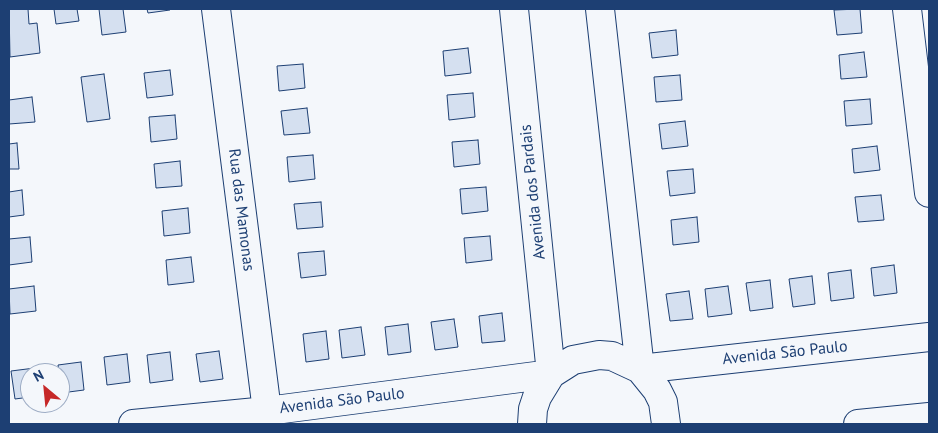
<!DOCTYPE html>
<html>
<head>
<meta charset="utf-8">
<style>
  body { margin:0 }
  #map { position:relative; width:938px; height:433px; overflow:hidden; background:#f4f7fb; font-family:"PT Sans",sans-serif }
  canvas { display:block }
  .frame { position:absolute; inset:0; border:10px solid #1d3f73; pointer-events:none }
  .north { position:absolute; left:20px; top:363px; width:50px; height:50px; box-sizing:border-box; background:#f4f7fb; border:1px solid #9eadc5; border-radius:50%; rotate:332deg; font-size:14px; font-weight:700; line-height:20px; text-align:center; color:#1d3f73 }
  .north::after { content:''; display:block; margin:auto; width:18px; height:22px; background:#c62828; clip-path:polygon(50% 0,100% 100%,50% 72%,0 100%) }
</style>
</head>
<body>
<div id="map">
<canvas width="938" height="433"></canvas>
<div class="frame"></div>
<div class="north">N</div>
</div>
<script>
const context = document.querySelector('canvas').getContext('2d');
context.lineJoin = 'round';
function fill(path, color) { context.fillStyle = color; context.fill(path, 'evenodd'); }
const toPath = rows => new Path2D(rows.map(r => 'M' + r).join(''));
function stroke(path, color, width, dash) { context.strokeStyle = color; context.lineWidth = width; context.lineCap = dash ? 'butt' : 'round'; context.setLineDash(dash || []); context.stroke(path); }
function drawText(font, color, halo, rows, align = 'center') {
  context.font = font + ' "PT Sans",sans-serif'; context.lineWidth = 4; context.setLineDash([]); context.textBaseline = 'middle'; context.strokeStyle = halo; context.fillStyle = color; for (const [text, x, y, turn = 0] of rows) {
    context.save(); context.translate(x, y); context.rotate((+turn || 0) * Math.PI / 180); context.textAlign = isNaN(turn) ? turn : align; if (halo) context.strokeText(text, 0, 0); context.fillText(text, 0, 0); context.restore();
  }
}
const building = toPath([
  [9,9,28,9,29,24,37,23,40,53,10,57,9,9],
  [54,9,77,9,79,21,56,24,54,9],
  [99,9,123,9,126,32,102,35,99,9],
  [147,9,170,9,170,10,148,13,147,9],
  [860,9,862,33,837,35,834,10,860,9],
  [676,30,678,55,652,58,649,33,676,30],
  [468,48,471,73,445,76,443,51,468,48],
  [864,52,867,77,841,79,839,55,864,52],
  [303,64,305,88,279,91,277,66,303,64],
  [170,70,173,95,147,98,144,73,170,70],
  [104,74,110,119,87,122,81,77,104,74],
  [680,75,682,100,656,102,654,77,680,75],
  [473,93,475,117,449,120,447,95,473,93],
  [32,97,35,122,9,124,9,100,32,97],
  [870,99,872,124,846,126,844,101,870,99],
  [307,108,310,133,284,135,281,111,307,108],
  [175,115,177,139,151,142,149,117,175,115],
  [685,121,688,146,662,149,659,124,685,121],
  [478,140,480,164,454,167,452,142,478,140],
  [17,143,19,169,9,169,9,144,17,143],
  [877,146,880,170,854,173,852,149,877,146],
  [313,155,315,179,289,182,287,157,313,155],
  [180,161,182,186,156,188,154,164,180,161],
  [693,169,695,193,670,196,667,171,693,169],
  [486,187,488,211,462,214,460,189,486,187],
  [22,190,24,215,9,217,9,192,22,190],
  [881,195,884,220,858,222,855,197,881,195],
  [321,202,323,227,297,229,294,204,321,202],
  [188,208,190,233,164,236,162,211,188,208],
  [697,217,699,242,673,245,671,220,697,217],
  [490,236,492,260,466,263,464,238,490,236],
  [30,237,32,262,9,265,9,239,30,237],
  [324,251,326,275,301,278,298,253,324,251],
  [191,257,194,282,168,285,166,260,191,257],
  [894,265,897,293,874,296,871,268,894,265],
  [851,270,854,298,831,301,828,273,851,270],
  [812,276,815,304,793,307,789,279,812,276],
  [770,280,773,308,750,311,746,283,770,280],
  [34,286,36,311,10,314,9,289,34,286],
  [728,286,732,314,708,317,705,289,728,286],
  [689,291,693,319,670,321,666,294,689,291],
  [502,313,505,341,482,343,479,316,502,313],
  [454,319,458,347,435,350,431,322,454,319],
  [408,324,411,352,388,355,385,327,408,324],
  [361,327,365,355,342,358,339,330,361,327],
  [326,331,329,359,306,362,303,334,326,331],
  [219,351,223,379,200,382,196,354,219,351],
  [170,352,173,380,150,383,147,355,170,352],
  [127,354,130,382,107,385,104,357,127,354],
  [81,362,84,390,61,393,58,365,81,362],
  [35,368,35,373,30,373,30,397,15,399,11,371,35,368]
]);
fill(building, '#d5e0f0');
stroke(building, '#1d3f73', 1);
const minor = toPath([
  [216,9,267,411],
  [600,9,640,369],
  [907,9,929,193],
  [640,369,929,337],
  [133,424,267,411,551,374,514,9],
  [532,424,533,409,537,397,551,374,573,360,599,355,612,356,640,369,657,390,663,402,666,424],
  [858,424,929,417]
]);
stroke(minor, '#1d3f73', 30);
stroke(minor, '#f4f7fb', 28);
drawText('16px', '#1d3f73', '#f4f7fb', [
  ["Avenida dos Pardais",533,192,-96],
  ["Rua das Mamonas",241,210,83],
  ["Avenida São Paulo",785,353,-6],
  ["Avenida São Paulo",342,401,-7]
]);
</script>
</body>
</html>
